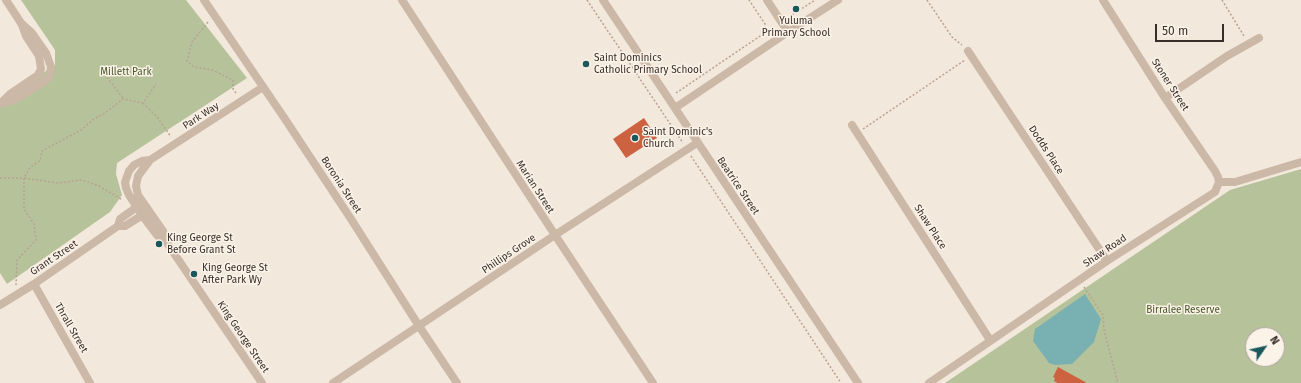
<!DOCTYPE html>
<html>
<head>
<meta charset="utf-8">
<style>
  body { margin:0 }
  #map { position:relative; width:1301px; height:383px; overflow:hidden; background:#f3e8dc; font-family:"Fira Sans",sans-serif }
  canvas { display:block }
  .north { position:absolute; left:1245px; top:327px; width:40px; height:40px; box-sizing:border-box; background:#fbf2e8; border:1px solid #ada39b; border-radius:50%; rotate:56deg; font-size:11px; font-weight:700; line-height:16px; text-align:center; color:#382d28 }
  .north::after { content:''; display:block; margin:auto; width:14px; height:18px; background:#1b585c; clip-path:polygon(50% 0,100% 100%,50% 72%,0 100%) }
  .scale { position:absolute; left:1155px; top:24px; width:69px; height:18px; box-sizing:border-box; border:2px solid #382d28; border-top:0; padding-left:5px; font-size:12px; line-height:14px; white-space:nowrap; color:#382d28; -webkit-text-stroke:3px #fbf2e8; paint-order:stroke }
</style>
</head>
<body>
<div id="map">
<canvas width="1301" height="383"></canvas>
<div class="north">N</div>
<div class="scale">50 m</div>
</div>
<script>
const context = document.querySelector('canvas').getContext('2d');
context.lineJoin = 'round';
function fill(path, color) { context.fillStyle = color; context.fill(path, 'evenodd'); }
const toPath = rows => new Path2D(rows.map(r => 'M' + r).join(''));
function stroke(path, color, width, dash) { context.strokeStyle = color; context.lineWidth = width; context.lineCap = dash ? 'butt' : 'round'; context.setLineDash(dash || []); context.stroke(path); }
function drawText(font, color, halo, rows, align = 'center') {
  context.font = font + ' "Fira Sans",sans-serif'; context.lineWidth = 3; context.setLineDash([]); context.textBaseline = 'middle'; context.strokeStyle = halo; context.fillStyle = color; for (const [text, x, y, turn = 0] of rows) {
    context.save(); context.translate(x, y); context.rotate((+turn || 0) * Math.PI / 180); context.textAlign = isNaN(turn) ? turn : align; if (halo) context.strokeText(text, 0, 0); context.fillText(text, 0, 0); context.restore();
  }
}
fill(toPath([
  [21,0,186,0,247,78,117,163,116,174,122,195,110,212,7,284,0,273,0,101,55,65,55,50],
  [1301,169,1301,383,945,383,1230,190],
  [1253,335,1277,335,1277,359,1253,359]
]), '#b6c39a');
fill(toPath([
  [1085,294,1101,319,1094,342,1072,364,1055,365,1049,363,1033,341,1035,329]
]), '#79b0b2');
fill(toPath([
  [644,118,657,138,626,158,613,139],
  [1058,367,1087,383,1058,383,1054,381,1055,378,1053,377]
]), '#cd6240');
stroke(toPath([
  [587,0,683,143],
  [927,0,952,37,962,45],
  [1222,0,1244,36],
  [792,15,815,0],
  [208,22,192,42,187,61,194,67,212,70,233,80,233,89,236,93],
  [102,71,123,98],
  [676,93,766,32,765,24,749,0],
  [143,103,158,118,171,137],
  [863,129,965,60],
  [691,156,841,383],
  [0,178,24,178,24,209,34,224,36,240,17,260,16,285],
  [121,199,99,186,82,180,58,183,24,178,30,167,40,161,42,151,81,130,94,119,105,113,123,99,143,103,156,84],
  [1084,287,1103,315,1104,330,1118,383]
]), '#b8a291', 1.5, [2, 2]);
stroke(toPath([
  [204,0,283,116,351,219,419,326,457,383],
  [402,0,555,235,653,383],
  [603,0,858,383],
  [767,0,788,32],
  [1103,0,1165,98,1215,171,1218,177,1219,182],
  [968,51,1107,261],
  [1165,98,1227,56,1259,38],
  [1,103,10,94,38,75,41,69,39,56,26,36,22,25],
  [0,104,14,100,45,81,50,74,51,67,46,53,32,33,21,23,6,0],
  [675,108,788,32,838,0],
  [852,125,990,340],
  [150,160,142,161,134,165,129,171,125,182,126,188,129,195,142,215,157,235,166,242],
  [1219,182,1235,182,1301,162],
  [118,226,120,219,141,204],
  [34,284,90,383],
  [0,305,34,284,118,226,125,226,149,211],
  [262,383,167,243,163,231,138,195,136,186,138,176,150,160,263,87],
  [333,383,555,235,697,143],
  [929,383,1107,261,1215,192,1219,182]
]), '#ccb8a7', 8);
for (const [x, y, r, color] of [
  [796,9,4,"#1b585c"],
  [586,64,4,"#1b585c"],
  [635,138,4,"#1b585c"],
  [159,244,4,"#1b585c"],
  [194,274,4,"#1b585c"]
]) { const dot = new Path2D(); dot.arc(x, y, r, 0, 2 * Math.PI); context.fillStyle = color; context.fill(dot); stroke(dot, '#fbf2e8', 1.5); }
drawText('10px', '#382d28', '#fbf2e8', [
  ["Yuluma",796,21,"center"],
  ["Primary School",796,33,"center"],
  ["Saint Dominics",594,58],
  ["Catholic Primary School",594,70],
  ["Saint Dominic's",643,132],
  ["Church",643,144],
  ["King George St",167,238],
  ["Before Grant St",167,250],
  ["King George St",202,268],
  ["After Park Wy",202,280]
], 'left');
drawText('10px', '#47582a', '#fbf2e8', [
  ["Millett Park",126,72],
  ["Birralee Reserve",1183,310]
]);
drawText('10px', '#382d28', '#fbf2e8', [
  ["Stoner Street",1170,85,57],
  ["Park Way",201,116,-33],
  ["Dodds Place",1046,150,57],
  ["Boronia Street",341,185,57],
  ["Beatrice Street",738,186,56],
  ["Marian Street",535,187,57],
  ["Shaw Place",930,227,57],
  ["Shaw Road",1105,251,-34],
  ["Phillips Grove",509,254,-34],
  ["Grant Street",54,258,-34],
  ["Thrall Street",71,328,60],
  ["King George Street",243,337,56]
]);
</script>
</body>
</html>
